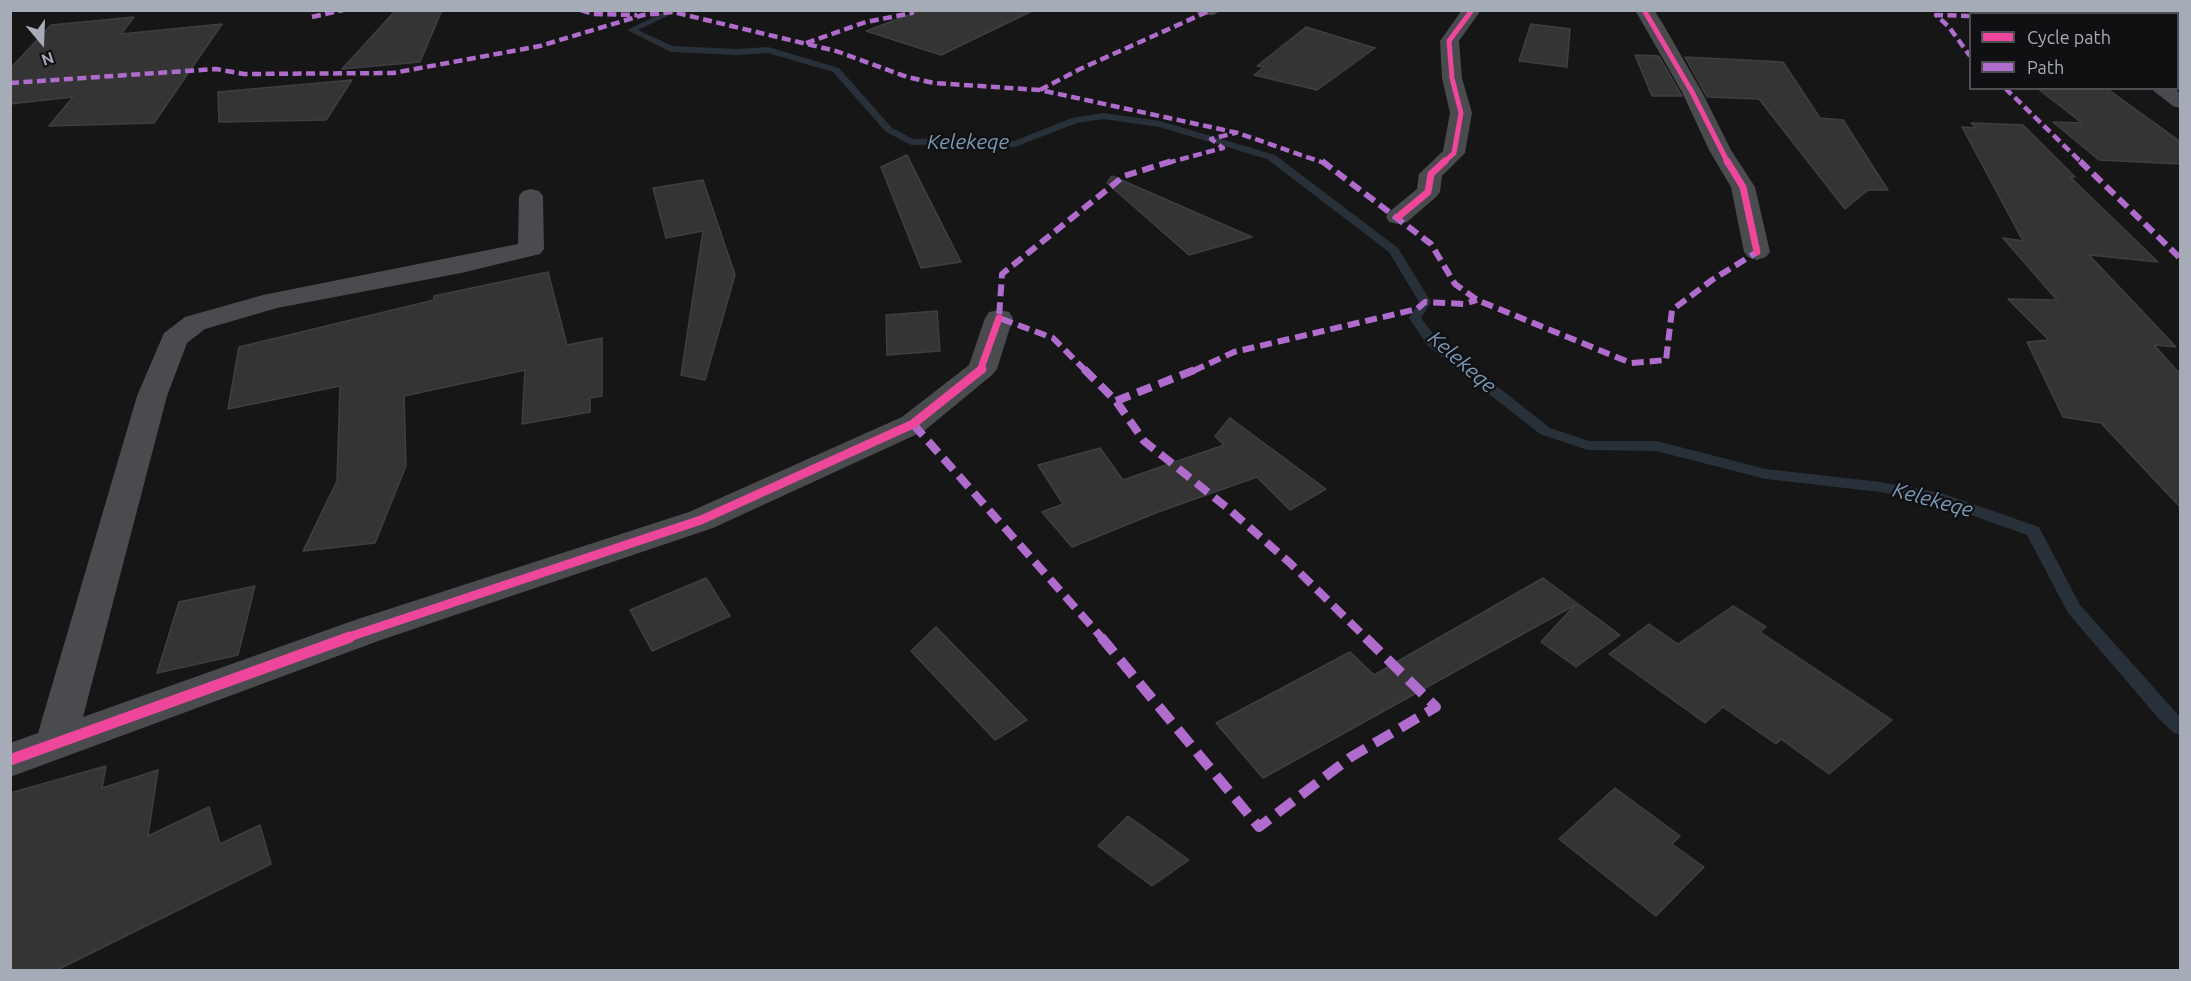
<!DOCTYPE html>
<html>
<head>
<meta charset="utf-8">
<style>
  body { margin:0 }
  #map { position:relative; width:2191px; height:981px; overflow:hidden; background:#161616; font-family:Ubuntu,sans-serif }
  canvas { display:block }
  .frame { position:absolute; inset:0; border:12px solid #a6abb8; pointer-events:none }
  .legend { position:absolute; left:1969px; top:12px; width:210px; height:78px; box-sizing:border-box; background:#101012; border:2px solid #4c4e54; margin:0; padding:8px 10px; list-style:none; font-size:18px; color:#a6abb8 }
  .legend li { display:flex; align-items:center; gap:12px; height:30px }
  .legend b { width:30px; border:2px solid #4c4e54 }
  .north { position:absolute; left:12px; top:12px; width:60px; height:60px; -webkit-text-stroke:4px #101012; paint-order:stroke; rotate:161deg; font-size:16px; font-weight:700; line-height:24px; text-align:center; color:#a6abb8 }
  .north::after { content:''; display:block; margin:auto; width:21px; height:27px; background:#a6abb8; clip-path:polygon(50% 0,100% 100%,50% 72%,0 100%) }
</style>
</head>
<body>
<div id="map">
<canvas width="2191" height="981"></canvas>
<div class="frame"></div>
<ul class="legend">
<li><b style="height:8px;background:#ed469a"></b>Cycle path</li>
<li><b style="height:8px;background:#b06ccc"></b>Path</li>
</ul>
<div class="north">N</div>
</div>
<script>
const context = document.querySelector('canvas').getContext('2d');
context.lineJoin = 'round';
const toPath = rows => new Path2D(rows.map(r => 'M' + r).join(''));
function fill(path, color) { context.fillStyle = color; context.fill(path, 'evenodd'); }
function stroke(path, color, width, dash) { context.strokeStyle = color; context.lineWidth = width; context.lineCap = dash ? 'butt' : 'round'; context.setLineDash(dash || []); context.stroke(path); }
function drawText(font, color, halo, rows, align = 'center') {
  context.font = font + ' Ubuntu,sans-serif'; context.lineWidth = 4.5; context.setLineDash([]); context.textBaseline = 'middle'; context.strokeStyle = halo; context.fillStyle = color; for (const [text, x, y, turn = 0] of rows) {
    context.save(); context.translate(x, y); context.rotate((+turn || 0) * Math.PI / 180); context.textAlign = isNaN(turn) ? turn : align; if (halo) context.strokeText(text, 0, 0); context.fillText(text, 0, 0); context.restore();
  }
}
fill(toPath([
  [668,10,680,10,638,30,672,46,737,49,768,47,839,68,892,128,913,139,962,138,1014,141,1072,118,1103,113,1160,121,1275,155,1398,248,1431,302,1421,318,1437,339,1550,428,1589,441,1656,441,1766,469,1880,482,1941,493,2039,527,2080,605,2180,717,2180,735,2174,733,2160,720,2068,613,2027,535,1938,503,1880,492,1766,479,1656,451,1588,450,1540,434,1427,345,1409,318,1419,302,1389,252,1267,159,1159,127,1103,119,1077,123,1015,147,962,144,911,145,886,132,833,72,768,53,737,55,671,52,627,30,668,10]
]), '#283139');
const building = toPath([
  [396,10,442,10,420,62,342,69,396,10],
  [922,10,1034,10,941,55,866,31,922,10],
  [134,17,121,34,222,24,154,123,49,126,73,97,10,104,10,69,51,25,134,17],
  [1531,24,1570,29,1567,67,1519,61,1531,24],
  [1306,27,1375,48,1317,90,1254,75,1264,67,1257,66,1306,27],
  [1635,55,1659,56,1682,96,1652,96,1635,55],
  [1685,57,1783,62,1820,118,1843,120,1888,190,1868,190,1845,209,1759,99,1707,97,1685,57],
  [352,80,326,120,219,122,218,92,352,80],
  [2037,88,2106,88,2181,142,2181,164,2099,160,2053,122,2082,123,2037,88],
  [1971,123,2023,125,2075,177,2070,177,2158,262,2089,255,2176,347,2154,345,2181,375,2181,508,2101,423,2063,417,2027,342,2049,340,2008,299,2057,300,2003,238,2023,241,1962,127,1976,128,1971,123],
  [907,155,961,262,921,268,881,167,907,155],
  [1112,176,1252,237,1189,255,1107,183,1112,176],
  [703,180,735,275,705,380,681,375,703,231,666,238,653,188,703,180],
  [548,272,567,345,602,338,602,396,590,398,590,412,522,424,525,370,404,396,406,466,375,543,303,551,337,481,340,386,228,409,239,347,434,300,434,296,548,272],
  [937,311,940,351,887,355,886,315,937,311],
  [1230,418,1326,489,1290,510,1257,477,1158,512,1072,547,1042,512,1063,504,1038,465,1100,448,1123,480,1224,445,1215,436,1230,418],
  [706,578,730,616,652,651,630,610,706,578],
  [1543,578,1620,635,1576,667,1541,642,1575,605,1263,778,1216,723,1350,652,1374,675,1543,578],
  [255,586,238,655,157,673,179,602,255,586],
  [1733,606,1766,627,1760,632,1892,720,1829,774,1781,739,1776,744,1723,707,1705,723,1609,654,1649,624,1678,644,1733,606],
  [936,627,1027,720,995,740,911,651,936,627],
  [106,766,102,788,158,770,148,836,209,807,220,844,260,825,271,864,57,970,10,970,10,793,106,766],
  [1615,788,1680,836,1672,844,1704,867,1656,916,1559,839,1615,788],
  [1128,816,1189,860,1152,886,1098,846,1128,816]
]);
fill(building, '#343435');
stroke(building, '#3e3f42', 1.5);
fill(toPath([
  [1195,10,1222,10,1213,15,1198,14,1195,10],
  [1462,10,1481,10,1459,41,1462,78,1472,113,1465,153,1442,176,1440,192,1436,197,1407,222,1398,224,1389,222,1386,217,1389,212,1417,189,1419,174,1443,151,1450,113,1442,78,1440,41,1462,10],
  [1635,10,1654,10,1663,24,1702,92,1731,150,1755,187,1770,252,1766,257,1757,260,1748,257,1744,252,1731,187,1709,150,1682,92,1635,10],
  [2035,10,2056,10,2058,14,2037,14,2035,10],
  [2150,88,2174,88,2180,93,2180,108,2173,106,2150,88],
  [531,189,539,191,543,196,544,249,540,254,461,273,277,308,205,329,187,343,167,396,83,717,355,620,689,512,902,417,969,365,985,318,989,312,999,310,1009,312,1013,318,997,369,992,375,924,431,713,528,381,640,10,777,10,743,38,733,137,396,164,333,185,317,263,295,518,244,519,196,523,191,531,189]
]), '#4a4b4f');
stroke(toPath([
  [581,10,593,14,637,15],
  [1970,16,1936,15,1949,27,1970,56],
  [312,17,343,10],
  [806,43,866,22,912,13,911,10],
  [10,83,216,69,244,74,393,73,540,46,643,15,673,12,836,51,907,77,934,83,1040,90,1238,133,1324,163],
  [2005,88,2082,163],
  [1040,90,1080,69,1209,11],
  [1167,163,1223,148,1211,139,1235,133]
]), '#b06ccc', 4.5, [9, 4.5]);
stroke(toPath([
  [1322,161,1431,244,1455,284,1477,300,1631,363,1666,360,1672,310,1712,280,1757,252],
  [2080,161,2180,258],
  [1086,371,1053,338,999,318,1002,274,1124,176,1172,161],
  [1193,371,1234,352,1417,309,1425,302,1464,304,1477,300]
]), '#b06ccc', 6, [12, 6]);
stroke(toPath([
  [1084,369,1116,401,1144,441,1230,510,1290,563,1366,638],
  [1116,401,1197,369],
  [913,424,1102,638]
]), '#b06ccc', 8, [15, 8]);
stroke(toPath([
  [1101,637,1259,827,1351,757,1436,707,1365,637]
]), '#b06ccc', 10, [20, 10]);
stroke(toPath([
  [1644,10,1692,92,1728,163],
  [1443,163,1454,153,1461,113,1452,78,1449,41,1472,10]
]), '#ed469a', 5);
stroke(toPath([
  [1727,161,1743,187,1757,252],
  [1398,217,1428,192,1431,174,1445,161],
  [980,371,999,318]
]), '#ed469a', 7);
stroke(toPath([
  [346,638,701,520,913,424,982,369]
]), '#ed469a', 9);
stroke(toPath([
  [10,760,350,637]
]), '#ed469a', 11);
drawText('italic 21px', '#7a99b6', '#101012', [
  ["Kelekeqe",968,142],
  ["Kelekeqe",1462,362,41],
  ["Kelekeqe",1933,500,15]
]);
</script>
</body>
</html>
